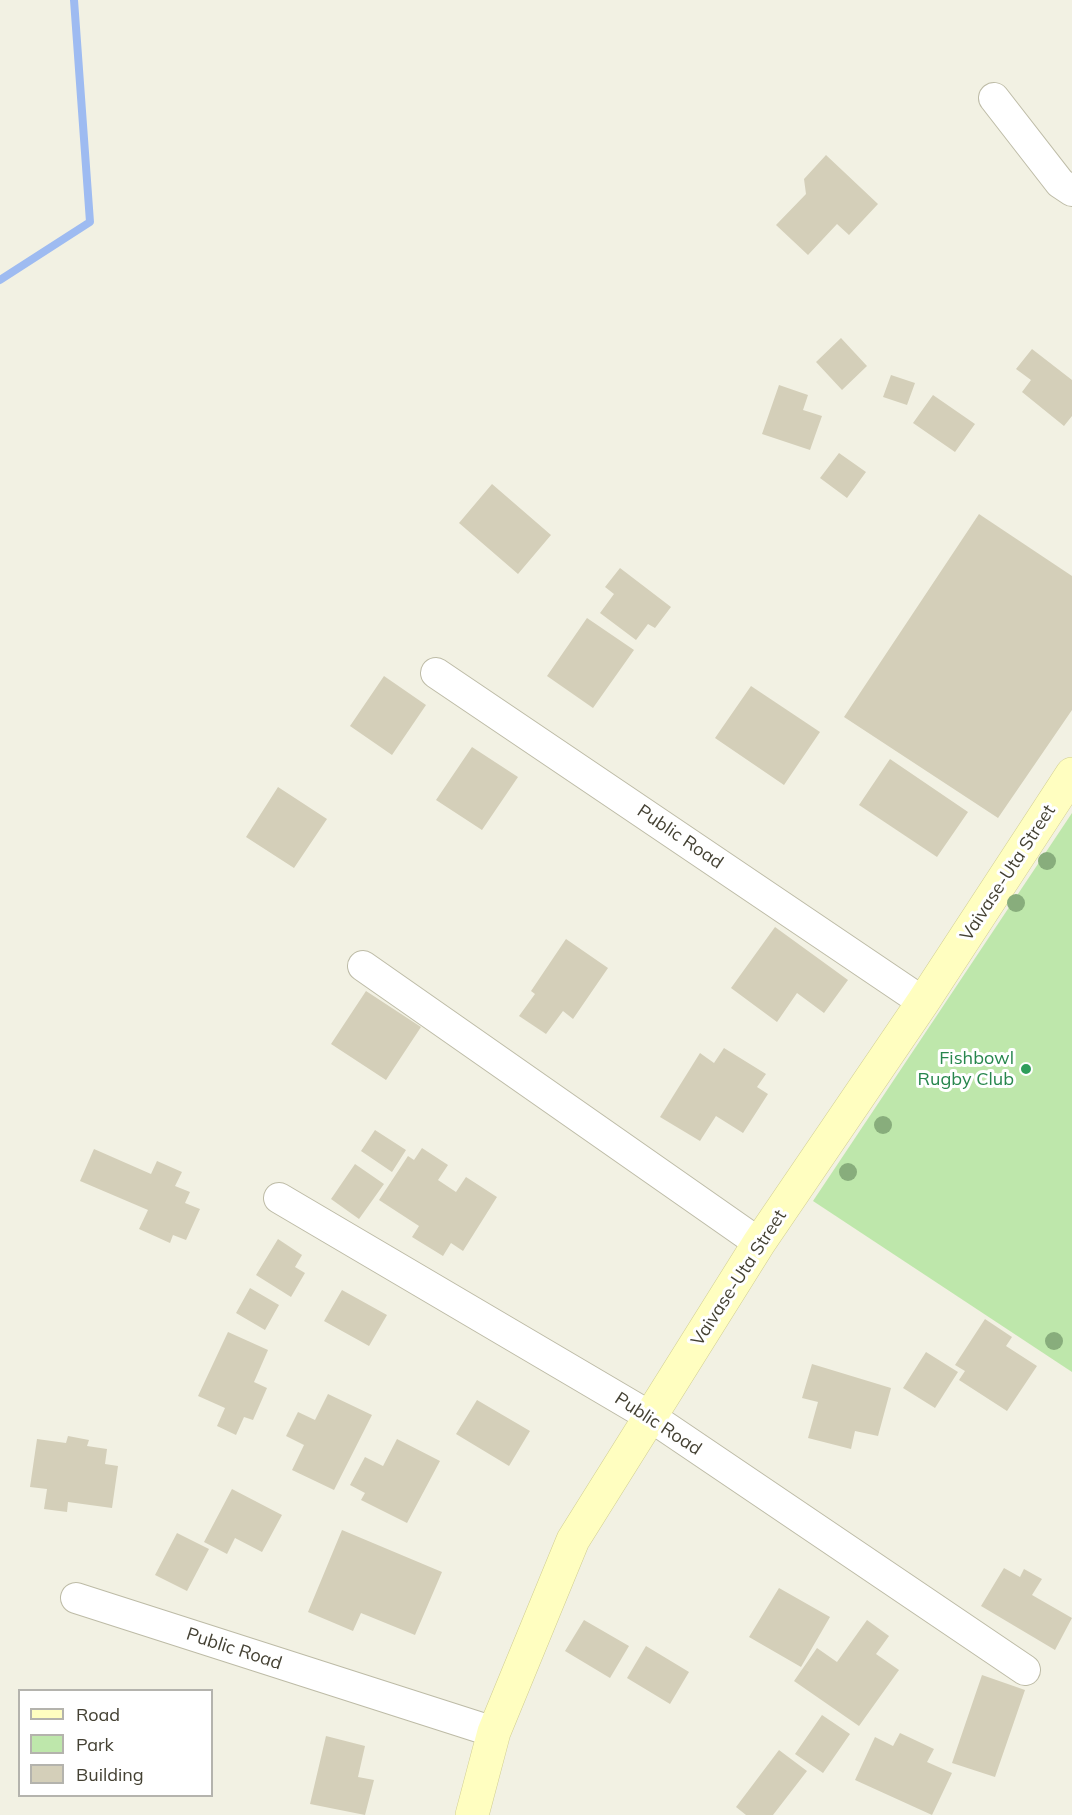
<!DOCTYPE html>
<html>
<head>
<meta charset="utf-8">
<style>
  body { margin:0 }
  #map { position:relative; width:1072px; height:1815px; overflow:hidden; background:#f2f1e3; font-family:Mulish,sans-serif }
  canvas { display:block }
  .legend { position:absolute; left:18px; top:1689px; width:195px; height:108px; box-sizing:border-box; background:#fff; border:2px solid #b4b3ad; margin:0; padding:8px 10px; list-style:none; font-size:18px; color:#444133 }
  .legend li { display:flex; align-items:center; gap:12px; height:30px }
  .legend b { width:30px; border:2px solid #b4b3ad }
</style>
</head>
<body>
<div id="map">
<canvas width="1072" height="1815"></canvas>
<ul class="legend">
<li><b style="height:8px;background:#fffec0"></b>Road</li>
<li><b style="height:16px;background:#bee7ab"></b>Park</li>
<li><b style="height:16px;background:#d4cfb9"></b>Building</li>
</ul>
</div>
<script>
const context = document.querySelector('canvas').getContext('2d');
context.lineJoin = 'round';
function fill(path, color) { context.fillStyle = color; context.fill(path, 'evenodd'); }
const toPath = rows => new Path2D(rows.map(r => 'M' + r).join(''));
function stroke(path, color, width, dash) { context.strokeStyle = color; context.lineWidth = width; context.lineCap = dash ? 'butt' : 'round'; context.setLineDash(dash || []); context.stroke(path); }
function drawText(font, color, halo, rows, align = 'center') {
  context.font = font + ' Mulish,sans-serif'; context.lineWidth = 6; context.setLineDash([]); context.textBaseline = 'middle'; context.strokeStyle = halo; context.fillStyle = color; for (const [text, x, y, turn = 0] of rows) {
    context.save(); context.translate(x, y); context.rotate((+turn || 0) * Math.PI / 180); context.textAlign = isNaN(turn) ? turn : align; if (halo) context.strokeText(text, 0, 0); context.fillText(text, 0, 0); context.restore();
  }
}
fill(toPath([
  [1072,813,1072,1372,813,1201]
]), '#bee7ab');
stroke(toPath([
  [0,280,90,222,74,0]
]), '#9ebbf1', 8);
fill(toPath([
  [826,155,878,204,849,235,837,224,808,255,776,225,806,194,804,179],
  [841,338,867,366,842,390,816,362],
  [1032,349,1072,380,1072,416,1064,426,1022,392,1031,380,1016,369],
  [891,375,915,383,907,405,883,397],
  [779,385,808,395,803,410,822,416,810,450,762,434],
  [933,395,975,424,955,452,913,423],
  [839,453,866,472,847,498,820,478],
  [492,484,551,535,518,574,459,523],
  [979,514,1072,576,1072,710,998,818,844,717],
  [620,568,671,607,655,628,648,624,636,640,600,613,614,594,605,587],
  [587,618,634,650,593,708,547,676],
  [384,676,426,705,392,755,350,726],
  [751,686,820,732,784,785,715,738],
  [472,747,518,777,482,830,436,800],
  [890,759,968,812,937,857,859,805],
  [278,787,327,819,294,868,246,837],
  [775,927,848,980,824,1013,797,993,777,1022,731,988],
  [566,939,608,968,573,1019,563,1011,546,1034,519,1016,535,994,531,991],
  [366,991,421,1027,386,1080,331,1044],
  [724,1048,766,1074,757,1087,768,1094,743,1133,716,1116,700,1141,660,1117,700,1053,714,1063],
  [375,1130,406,1150,392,1172,361,1151],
  [422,1148,448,1165,438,1180,456,1192,466,1177,497,1197,463,1251,451,1243,443,1256,412,1237,419,1226,379,1200,408,1156,414,1160],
  [94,1149,151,1174,157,1161,182,1172,175,1186,190,1192,185,1203,200,1209,186,1240,173,1235,170,1243,139,1229,148,1210,80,1181],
  [355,1164,384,1184,359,1219,331,1199],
  [278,1239,302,1255,295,1267,305,1273,291,1297,256,1275],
  [250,1288,279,1305,265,1330,236,1313],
  [342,1290,387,1315,369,1346,324,1321],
  [985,1319,1012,1337,1006,1346,1037,1366,1007,1411,959,1380,965,1371,955,1365],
  [228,1332,268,1350,254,1382,267,1388,253,1420,244,1417,236,1435,217,1426,225,1408,198,1396],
  [926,1352,958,1372,935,1408,903,1388],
  [812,1364,891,1388,878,1436,855,1431,851,1449,808,1438,818,1402,802,1398],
  [328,1394,372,1415,334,1490,292,1470,304,1445,286,1436,298,1412,315,1420],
  [477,1400,530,1431,509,1466,456,1434],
  [68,1436,89,1440,87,1446,107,1449,105,1464,118,1466,112,1508,68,1502,67,1512,44,1509,47,1489,30,1487,37,1439,66,1443],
  [397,1439,440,1461,407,1523,361,1500,365,1493,350,1485,365,1457,383,1466],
  [232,1489,282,1515,262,1552,235,1538,227,1554,204,1542],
  [342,1530,442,1572,415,1635,361,1613,353,1631,308,1612],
  [177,1533,209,1549,187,1591,155,1575],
  [1004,1568,1020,1577,1024,1569,1042,1579,1032,1595,1072,1618,1055,1650,981,1606],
  [779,1588,830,1617,801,1667,749,1637],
  [584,1620,629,1646,610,1678,565,1651],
  [867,1620,889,1636,876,1654,899,1670,859,1726,794,1681,817,1648,837,1662],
  [646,1646,689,1672,670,1704,627,1678],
  [982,1675,1025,1690,995,1777,952,1763],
  [822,1715,850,1734,823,1773,795,1754],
  [900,1733,934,1749,927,1762,952,1773,932,1815,855,1780,875,1737,893,1746],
  [326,1736,365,1746,358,1777,374,1780,365,1815,310,1804],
  [779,1750,807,1771,773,1815,746,1815,736,1807]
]), '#d4cfb9');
const street = toPath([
  [994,98,1060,183,1072,191],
  [436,673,923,1002],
  [363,966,759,1243],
  [279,1198,651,1417,1025,1670],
  [76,1598,494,1732]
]);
const secondary = toPath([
  [472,1815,494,1732,573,1540,759,1243,923,1002,1072,774]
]);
stroke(street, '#bdbba6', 32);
stroke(secondary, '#d0cd90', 34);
stroke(street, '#fff', 30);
stroke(secondary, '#fffec0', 33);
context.fillStyle = '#88ad7c';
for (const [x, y] of [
  [1047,861],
  [1016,903],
  [883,1125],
  [848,1172],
  [1054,1341]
]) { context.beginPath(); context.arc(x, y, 9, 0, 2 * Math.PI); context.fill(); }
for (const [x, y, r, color] of [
  [1026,1069,6,"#2e9e5b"]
]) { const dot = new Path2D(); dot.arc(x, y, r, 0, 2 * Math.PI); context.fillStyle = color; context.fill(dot); stroke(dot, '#fff', 2); }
drawText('18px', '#444133', '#fff', [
  ["Public Road",680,837,34],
  ["Vaivase-Uta Street",1008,873,-57],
  ["Vaivase-Uta Street",739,1278,-57],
  ["Public Road",658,1424,33],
  ["Public Road",234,1649,18]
]);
drawText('18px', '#27864d', '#fff', [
  ["Fishbowl",1014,1059],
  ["Rugby Club",1014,1080]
], 'right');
</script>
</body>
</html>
